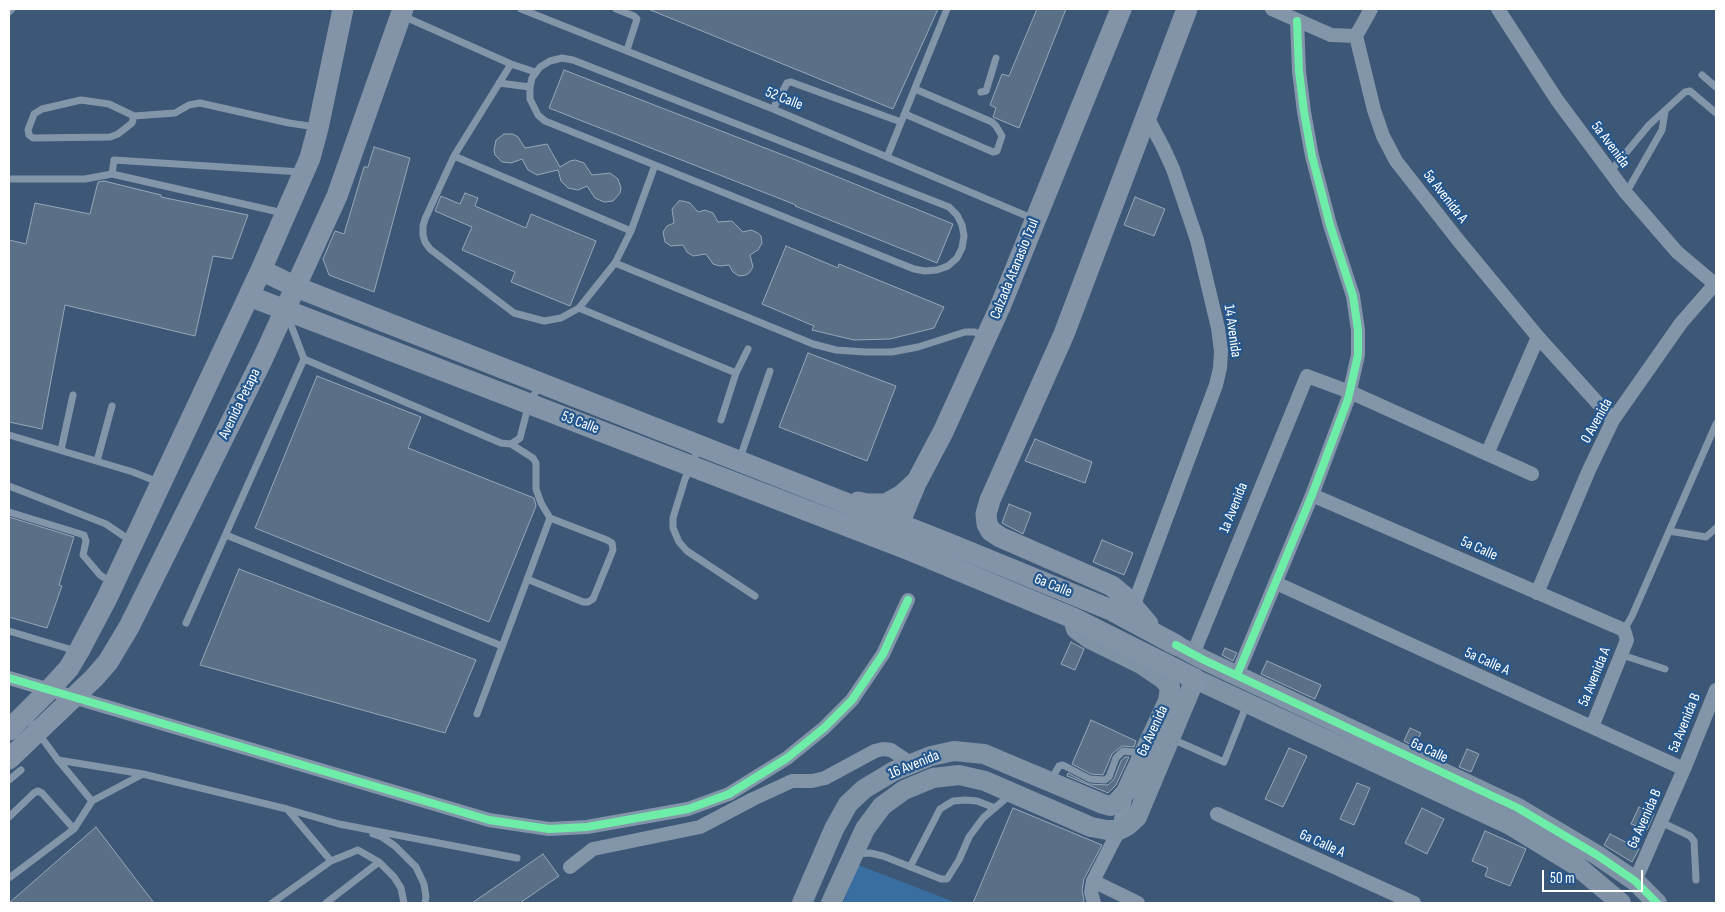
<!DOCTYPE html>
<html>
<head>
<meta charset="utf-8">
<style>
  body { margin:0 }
  #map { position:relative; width:1725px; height:912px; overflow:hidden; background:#3c5876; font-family:"Sofia Sans Condensed",sans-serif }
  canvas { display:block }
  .frame { position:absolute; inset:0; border:10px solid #fff; pointer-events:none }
  .scale { position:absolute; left:1542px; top:870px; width:101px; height:22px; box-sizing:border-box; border:2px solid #fff; border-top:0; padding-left:6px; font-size:15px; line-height:18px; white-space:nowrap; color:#fff; -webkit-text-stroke:4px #24578e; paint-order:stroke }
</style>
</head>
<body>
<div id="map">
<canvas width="1725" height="912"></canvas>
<div class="frame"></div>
<div class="scale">50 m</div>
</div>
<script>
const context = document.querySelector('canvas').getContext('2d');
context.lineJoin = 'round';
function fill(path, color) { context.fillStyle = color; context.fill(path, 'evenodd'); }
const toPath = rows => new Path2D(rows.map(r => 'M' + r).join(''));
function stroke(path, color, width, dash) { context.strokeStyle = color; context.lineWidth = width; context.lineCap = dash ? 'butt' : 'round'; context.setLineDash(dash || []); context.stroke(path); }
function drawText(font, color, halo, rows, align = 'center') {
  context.font = font + ' "Sofia Sans Condensed",sans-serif'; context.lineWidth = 4.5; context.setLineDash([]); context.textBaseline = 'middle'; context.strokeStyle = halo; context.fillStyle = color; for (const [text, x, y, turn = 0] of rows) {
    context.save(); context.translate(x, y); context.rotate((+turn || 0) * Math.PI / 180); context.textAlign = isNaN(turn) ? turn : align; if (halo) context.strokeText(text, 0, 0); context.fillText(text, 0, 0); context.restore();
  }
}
fill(toPath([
  [858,865,957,903,843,903]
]), '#396ea3');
const building = toPath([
  [648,9,938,9,893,109,648,9],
  [1037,9,1066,9,1019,128,993,117,996,108,990,105,1002,74,1009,76,1037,9],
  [564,70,796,160,953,224,937,263,795,206,796,205,549,108,564,70],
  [504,134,513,134,518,137,525,148,547,144,560,167,570,161,575,160,584,163,592,175,610,173,618,179,621,188,620,193,613,201,604,202,595,198,587,186,578,190,568,188,561,181,558,170,537,175,528,170,522,159,511,163,502,162,495,155,494,150,496,140,504,134],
  [374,147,410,158,374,292,329,275,323,259,335,231,344,234,364,167,368,167,374,147],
  [104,181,161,195,161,197,248,215,232,259,213,256,195,336,65,305,42,429,9,422,9,240,26,244,35,203,90,214,98,182,104,181],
  [465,193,478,198,475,206,526,228,531,214,596,241,570,306,511,282,515,272,462,250,472,227,435,211,441,196,460,204,465,193],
  [1135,197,1165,209,1154,236,1124,225,1135,197],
  [679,201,683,201,690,203,698,212,705,210,713,213,718,222,732,221,743,232,751,230,758,233,761,236,762,243,758,250,750,255,753,267,749,273,746,275,739,276,733,272,729,265,720,266,713,264,706,254,693,256,687,252,683,245,671,246,665,242,663,232,667,226,674,223,672,209,679,201],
  [786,246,838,268,839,264,944,307,934,328,890,339,854,340,812,330,814,326,762,304,786,246],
  [808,353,896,386,867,461,779,427,808,353],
  [317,376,421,417,408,448,534,498,536,506,489,622,255,528,317,376],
  [1035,439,1092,462,1085,483,1025,461,1035,439],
  [1009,504,1031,513,1023,534,1002,523,1009,504],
  [9,517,74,537,59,585,62,586,47,628,9,617,9,517],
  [1102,540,1133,553,1124,575,1093,562,1102,540],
  [239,569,476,660,445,733,200,665,239,569],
  [1071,642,1084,649,1075,670,1061,664,1071,642],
  [1225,648,1237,653,1233,661,1222,655,1225,648],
  [1267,661,1321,685,1315,699,1261,674,1267,661],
  [1091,720,1136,741,1134,747,1122,746,1112,754,1103,775,1091,774,1072,764,1091,720],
  [1410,728,1421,733,1414,746,1404,741,1410,728],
  [1289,748,1307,756,1283,807,1265,799,1289,748],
  [1467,749,1479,754,1471,772,1459,767,1467,749],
  [1125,757,1129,757,1116,785,1108,793,1067,776,1068,773,1089,784,1108,785,1114,779,1121,761,1125,757],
  [1357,783,1370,788,1354,825,1340,819,1357,783],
  [1639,807,1654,814,1647,830,1631,824,1639,807],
  [1013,808,1102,845,1084,879,1082,890,1084,900,1083,903,973,903,1013,808],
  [1422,808,1444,819,1427,854,1405,843,1422,808],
  [96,827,154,903,9,903,96,827],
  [1485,831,1526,849,1510,886,1485,876,1488,868,1472,861,1485,831],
  [1610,834,1639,849,1632,862,1604,845,1610,834],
  [543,854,559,876,520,903,472,903,543,854]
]);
fill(building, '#597087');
stroke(building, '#97a7b8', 1);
stroke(toPath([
  [521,9,773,109,1034,219],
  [616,9,634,16,637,19,627,50],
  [9,12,12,9],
  [403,16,511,64,535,72],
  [562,58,573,60,949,207,957,215,962,225,964,236,962,248,957,258,948,266,937,270,925,271,914,269,545,121,538,115,530,99,530,87,532,78,540,67,550,61,562,58],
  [511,64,454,156,425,219,423,226,423,235,425,242,430,249,514,313,544,321,561,318,579,308,615,263,631,231,655,165],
  [1702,75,1716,87],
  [499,83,530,87],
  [981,92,986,91,996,58],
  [773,109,787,83,791,82,901,122],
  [905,114,993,152,997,151,1002,136,996,126,992,122,915,89],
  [134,116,132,123,118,134,110,137,33,138,29,135,28,130,34,114,42,109,81,100,109,104,134,116,175,113,189,105,200,103,289,123,316,127],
  [454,156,631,231],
  [887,157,947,9],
  [1610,172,1649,125,1685,92,1690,91,1716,113],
  [9,179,85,179,112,174],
  [1626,193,1662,130,1665,112],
  [283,213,112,174,114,160,301,172],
  [615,263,813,344,836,350,865,352,892,352,918,347,965,332,975,332,983,337],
  [579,308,736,373,748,349],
  [288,317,304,359,501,443,511,444,520,438,529,403,540,385],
  [721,420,736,373],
  [9,435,133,472,158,482],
  [699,447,685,479,673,518,673,528,679,542,687,551,755,596],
  [61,450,73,395],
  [740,458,770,371],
  [97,461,112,406],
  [9,486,106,524,131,541],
  [9,512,84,535,86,541,83,555,100,575,111,582],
  [1669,531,1706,537,1716,528],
  [226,535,502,646],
  [527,579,583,602,588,602,593,599,613,550,612,543,607,540,550,518],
  [186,623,304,359],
  [1624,630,1632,616,1716,424],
  [9,631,76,651],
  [1622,655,1665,669],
  [477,714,550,518,541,503,536,489,536,463,533,458,511,444],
  [25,715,58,760,92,801,143,774,287,809,339,824,517,858],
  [1172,739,1224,762,1247,704],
  [58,760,143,774],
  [9,780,21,770],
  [1051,780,1059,766,1063,765,1090,779,1105,780,1109,777,1116,758,1123,751,1142,753],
  [288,810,331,861],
  [9,817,34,793,38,791,42,793,74,829,92,801],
  [1661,822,1690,836,1694,841,1696,880],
  [373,834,382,837,395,846,416,867,424,884,426,897,425,903],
  [855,854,870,853,883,856,941,879,947,879,959,860,969,837,983,818,1011,794],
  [910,867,940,809,953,801,965,800,977,801,995,808],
  [9,878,74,829],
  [272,903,331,861,358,850,379,862,394,877,401,888,404,903],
  [326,903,379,862]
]), '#8396a9', 7);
stroke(toPath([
  [1272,9,1331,35,1356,36],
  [1498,9,1557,100,1626,193,1677,252,1716,285],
  [1356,36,1374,110,1383,136,1396,161,1458,240,1538,337,1613,420],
  [1356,36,1371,9],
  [1487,454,1538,337],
  [1312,495,1624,630,1627,640,1592,727],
  [1276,583,1684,769],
  [1537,593,1589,470,1613,420,1681,323,1715,284],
  [1133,607,1216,385,1220,368,1221,351,1218,328,1197,240,1173,169,1163,147,1146,115],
  [1193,654,1307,376,1350,392,1532,474],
  [1237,675,1312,495,1348,399,1358,355,1358,330,1353,296,1330,225,1312,156,1304,112,1299,71,1297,21],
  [9,678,489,820,549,829,587,827,688,809,729,794,787,758,824,728,852,700,883,654,908,600],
  [1217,814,1414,903],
  [570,867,593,849,700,827,753,799,792,781,812,781,825,778,875,751,883,749,891,750,912,764],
  [1093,881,1138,903],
  [1635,881,1684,769,1716,690],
  [1094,903,1091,892,1093,881,1119,830,1126,793]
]), '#8396a9', 14);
stroke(toPath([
  [1176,645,1204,660,1518,808,1597,855,1635,881,1657,903],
  [1195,679,1510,825,1577,866,1621,903],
  [802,903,834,829,848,804,864,789,894,771,931,756,954,751,984,754,1103,804,1110,806,1117,802,1126,792,1168,701,1170,687,1163,679,1141,664,1090,639,1076,629,1073,618],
  [831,903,865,829,882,806,904,790,933,778,959,775,985,781,1091,827,1107,830,1119,830,1127,826,1137,817,1195,679]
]), '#7f92a6', 20);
stroke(toPath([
  [261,270,296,287,945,542,1111,610,1176,645],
  [249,296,912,551,1073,618,1195,679],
  [858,502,867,504,886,504,902,495,915,483],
  [896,537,899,524,916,483,943,432,1000,307,1121,9],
  [1148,624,1125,597,1112,586,1000,537,991,531,987,524,986,514,990,500,1064,334,1187,9],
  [9,730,49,690,69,668,79,651,107,598,261,270,310,158,318,128,343,9],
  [9,759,94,678,108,662,129,627,263,358,337,196,403,9]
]), '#8394a9', 21);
stroke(toPath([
  [1176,645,1204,660,1518,808,1597,855,1635,881,1657,903],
  [1237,675,1312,495,1348,399,1358,355,1358,330,1353,296,1330,225,1312,156,1304,112,1299,71,1297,21],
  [9,678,489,820,549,829,587,827,688,809,729,794,787,758,824,728,852,700,883,654,908,600]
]), '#6deda7', 8);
drawText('15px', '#fff', '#24578e', [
  ["52 Calle",784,99,22],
  ["5a Avenida",1610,145,53],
  ["5a Avenida A",1445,197,52],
  ["Calzada Atanasio Tzul",1015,269,-68],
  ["14 Avenida",1232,331,82],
  ["Avenida Petapa",240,404,-64],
  ["0 Avenida",1597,421,-61],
  ["53 Calle",580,423,21],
  ["1a Avenida",1234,508,-68],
  ["5a Calle",1479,549,24],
  ["6a Calle",1053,586,22],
  ["5a Calle A",1487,662,24],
  ["5a Avenida A",1595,677,-68],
  ["5a Avenida B",1685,723,-68],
  ["6a Avenida",1153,731,-65],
  ["6a Calle",1429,751,25],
  ["16 Avenida",914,765,-22],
  ["6a Avenida B",1645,819,-66],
  ["6a Calle A",1322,844,24]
]);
</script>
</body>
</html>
